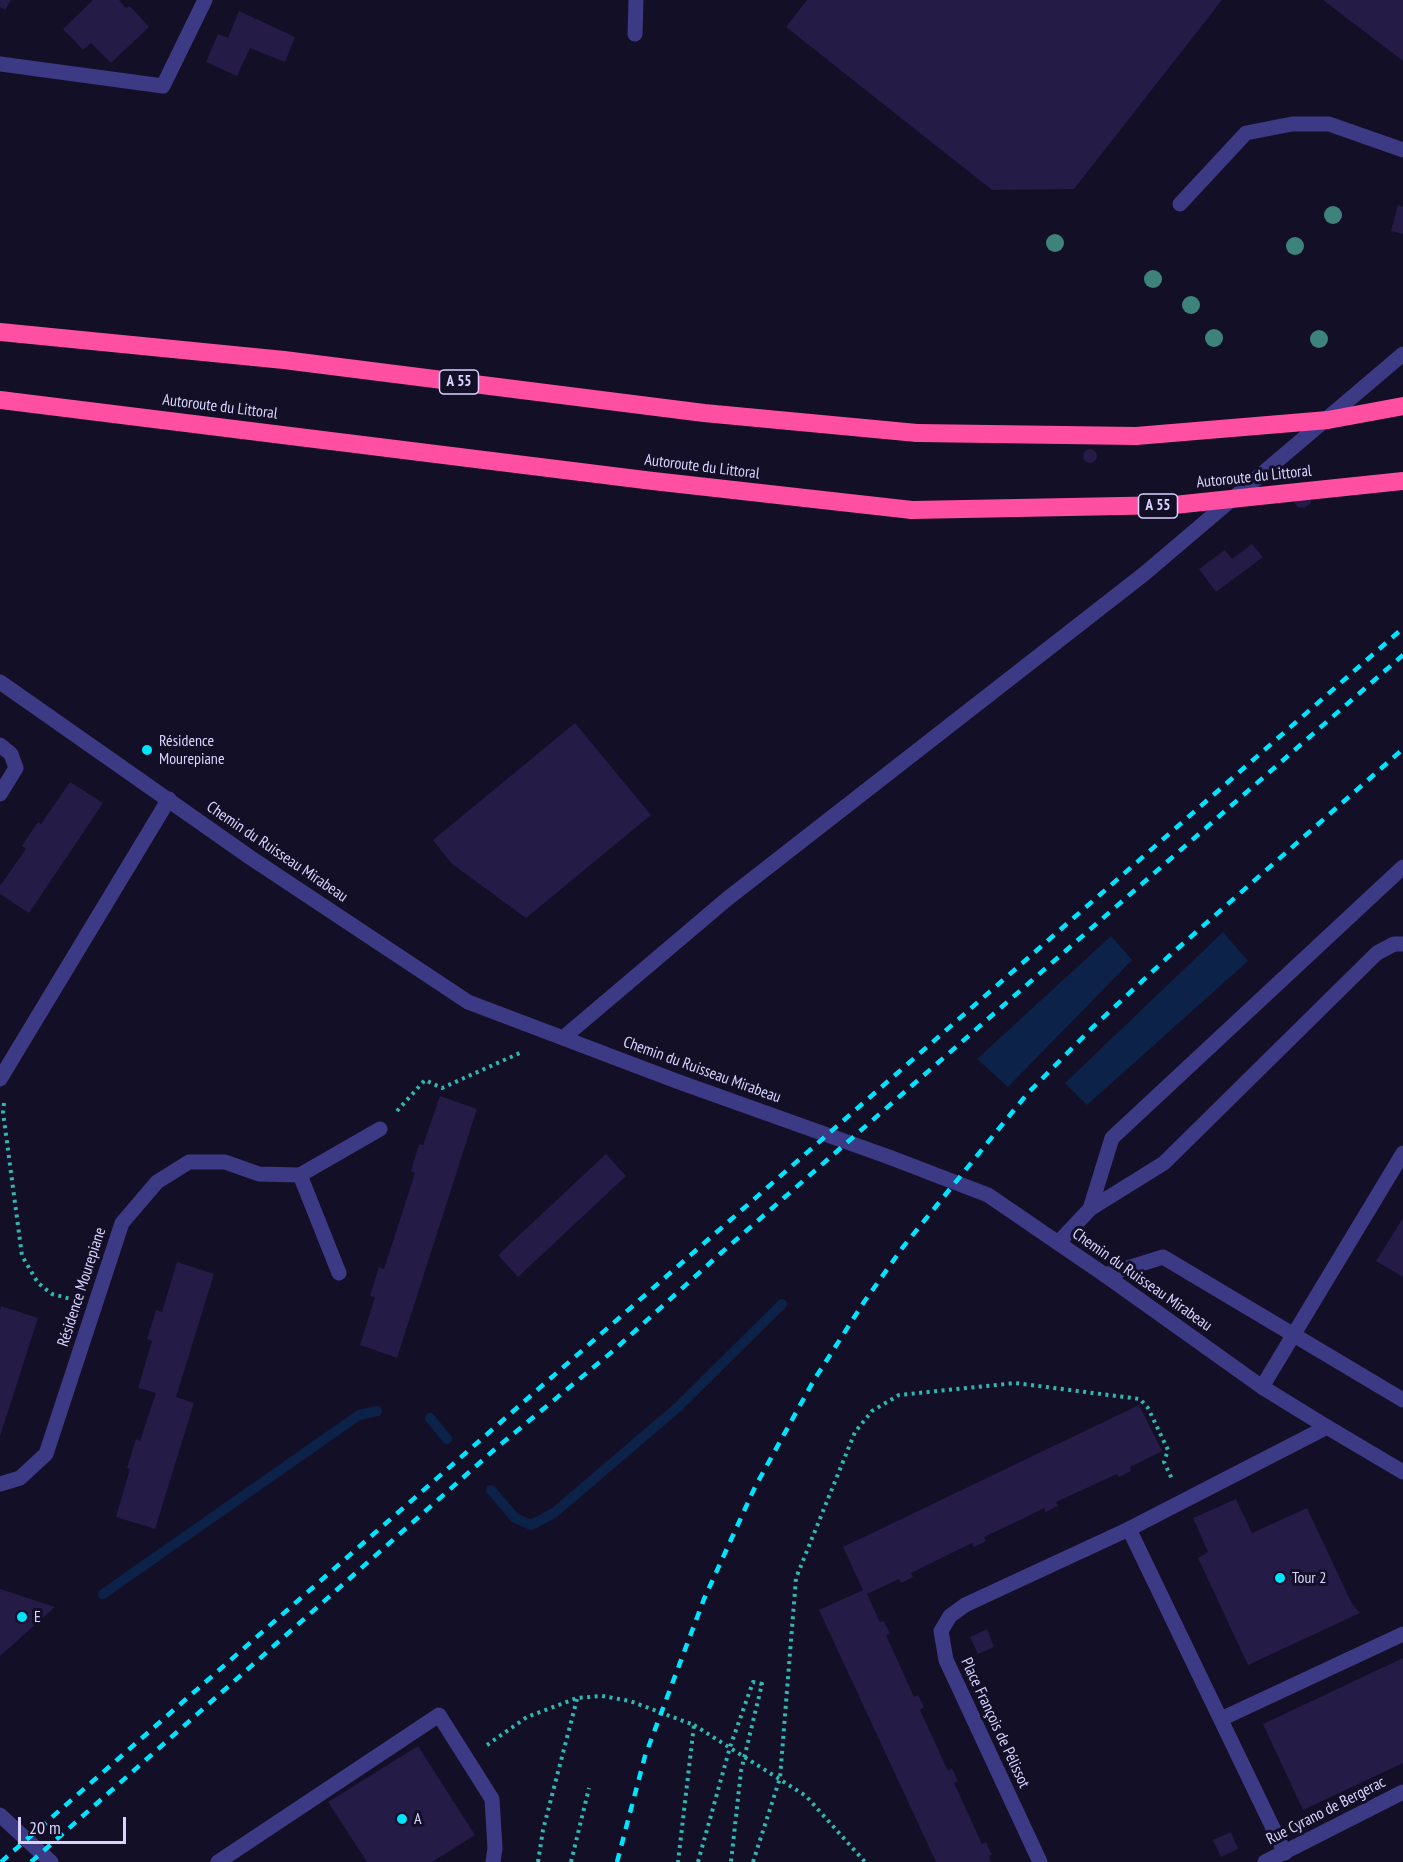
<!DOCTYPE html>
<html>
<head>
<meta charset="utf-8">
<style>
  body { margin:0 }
  #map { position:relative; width:1403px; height:1862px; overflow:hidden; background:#130f26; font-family:"PT Sans Narrow",sans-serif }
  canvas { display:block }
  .scale { position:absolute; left:18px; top:1817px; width:108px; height:27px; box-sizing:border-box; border:3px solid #d9d4ff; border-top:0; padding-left:8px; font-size:18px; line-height:21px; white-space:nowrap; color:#d9d4ff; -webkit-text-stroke:4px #130f26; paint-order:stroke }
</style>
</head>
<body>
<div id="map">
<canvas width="1403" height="1862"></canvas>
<div class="scale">20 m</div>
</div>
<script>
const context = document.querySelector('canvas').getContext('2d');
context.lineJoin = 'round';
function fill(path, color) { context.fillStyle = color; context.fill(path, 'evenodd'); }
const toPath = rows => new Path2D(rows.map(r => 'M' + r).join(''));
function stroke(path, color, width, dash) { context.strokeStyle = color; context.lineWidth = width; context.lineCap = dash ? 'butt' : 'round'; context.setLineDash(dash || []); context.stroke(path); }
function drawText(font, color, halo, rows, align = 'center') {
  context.font = font + ' "PT Sans Narrow",sans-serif'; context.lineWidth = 6; context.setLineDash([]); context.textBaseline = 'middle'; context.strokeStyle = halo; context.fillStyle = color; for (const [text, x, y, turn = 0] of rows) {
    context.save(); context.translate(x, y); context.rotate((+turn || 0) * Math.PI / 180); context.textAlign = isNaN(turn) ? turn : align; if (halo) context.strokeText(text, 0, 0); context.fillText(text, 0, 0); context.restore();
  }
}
fill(toPath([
  [1223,932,1248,961,1087,1105,1065,1083],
  [1111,936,1132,960,1008,1087,977,1059]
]), '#0c2248');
stroke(toPath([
  [430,1418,447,1439],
  [491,1490,515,1518,531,1525,554,1513,678,1407,782,1304],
  [103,1594,359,1415,377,1411]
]), '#0c2248', 10);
fill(toPath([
  [0,0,11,0,5,10,0,7],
  [93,0,119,0,126,8,130,6,149,27,111,63,91,43,83,50,63,29],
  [807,0,1222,0,1074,189,992,190,786,27],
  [1323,0,1403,0,1403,61],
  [239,11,295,37,285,62,250,48,237,76,206,62,218,34,228,38],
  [1398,205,1403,207,1403,234,1391,231],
  '1083 456a7 7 0 1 1 14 0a7 7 0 1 1-14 0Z',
  [1294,497,1311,497,1311,503,1304,508,1298,507,1294,502],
  [1252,544,1263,557,1216,592,1199,569,1225,550,1232,559],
  [575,723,651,815,526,918,452,864,433,840],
  [70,782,103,803,29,913,0,894,0,886,26,849,22,846,38,822,41,824],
  [440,1096,477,1109,397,1358,360,1345,375,1297,370,1296,379,1267,384,1269,415,1173,411,1171,419,1144,423,1145],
  [606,1154,626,1176,518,1277,498,1255],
  [1403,1218,1403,1277,1376,1261],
  [177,1262,214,1274,176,1397,194,1403,155,1529,116,1517,130,1469,127,1468,136,1439,140,1441,156,1393,138,1388,152,1341,147,1339,156,1310,162,1312],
  [1,1306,38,1318,0,1436,0,1310],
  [1139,1405,1162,1451,1130,1467,1131,1471,1119,1477,1117,1474,1056,1502,1058,1506,1046,1512,1044,1508,1018,1521,984,1537,986,1541,974,1547,972,1543,911,1573,913,1577,901,1583,899,1579,867,1594,880,1622,884,1621,890,1634,886,1635,914,1697,918,1695,924,1707,920,1710,948,1771,952,1768,958,1781,954,1783,982,1844,986,1842,992,1855,989,1856,991,1862,936,1862,819,1610,863,1590,843,1547],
  [1236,1499,1252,1533,1307,1508,1352,1604,1360,1613,1248,1665,1198,1558,1208,1552,1193,1518],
  [0,1589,55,1607,0,1656],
  [987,1629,994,1647,978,1654,970,1637],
  [1403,1658,1403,1763,1303,1810,1263,1724],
  [418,1746,475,1835,432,1862,367,1862,328,1802],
  [1231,1832,1238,1849,1221,1857,1213,1840]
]), '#241b47');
stroke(toPath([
  [4,1103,3,1112,22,1256,38,1283,52,1294,71,1299],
  [397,1111,425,1080,442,1088,522,1052],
  [694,1725,806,1796,865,1862],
  [487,1745,527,1717,577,1698,602,1696,630,1701,694,1725,678,1862],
  [538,1862,543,1830,577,1699],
  [571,1862,589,1788],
  [698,1862,730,1747,753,1682,762,1684,741,1771,731,1862],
  [753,1862,780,1778,796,1578,855,1432,872,1411,899,1395,1015,1383,1140,1399,1148,1408,1168,1450,1164,1462,1172,1479]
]), '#2fb8b0', 4, [3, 4.5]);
stroke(toPath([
  [635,34,636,0],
  [1180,204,1246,133,1292,124,1329,124,1403,150],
  [563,1038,727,899,1144,574,1403,354],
  [300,1175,339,1273],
  [1090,1209,1164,1163,1377,953,1394,944,1403,944],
  [1058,1243,1090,1209,1112,1138,1403,867],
  [1105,1275,1163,1257,1403,1400],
  [1262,1387,1403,1153]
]), '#3d3a85', 15);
stroke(toPath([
  [0,64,163,86,205,0],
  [0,745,11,754,16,768,0,794],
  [0,1079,169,799],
  [0,1484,20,1478,46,1454,122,1223,157,1182,189,1162,225,1162,259,1174,300,1175,380,1129],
  [1129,1529,1285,1853],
  [1221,1719,1403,1634],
  [0,1815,51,1862],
  [218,1862,439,1715,492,1799,495,1848,493,1862],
  [1040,1862,946,1660,941,1631,950,1616,965,1605,1129,1529,1327,1427],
  [1265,1862,1403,1792]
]), '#3d3a85', 15);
stroke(toPath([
  [0,682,251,858,468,1002,679,1082,889,1157,988,1195,1105,1275,1262,1387,1327,1427,1403,1472]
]), '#3d3a85', 15);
stroke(toPath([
  [0,332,284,360,704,413,917,433],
  [0,400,653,481,912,510]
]), '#ff4fa3', 18);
stroke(toPath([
  [1,1862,1403,628],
  [31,1862,494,1450,613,1351,721,1253,1403,655],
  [617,1862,645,1756,704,1599,755,1487,814,1380,864,1302,903,1247,1027,1094,1092,1028,1168,957,1403,749]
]), '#00e5ff', 4.5, [9, 8]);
stroke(toPath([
  [917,433,1136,436,1328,420,1403,406],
  [912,510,1174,505,1403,481]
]), '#ff4fa3', 18);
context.fillStyle = '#3d827b';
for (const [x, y] of [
  [1333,215],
  [1055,243],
  [1295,246],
  [1153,279],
  [1191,305],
  [1214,338],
  [1319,339]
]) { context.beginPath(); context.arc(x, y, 9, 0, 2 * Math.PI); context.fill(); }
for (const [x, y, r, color] of [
  [147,750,6,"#00e5ff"],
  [1280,1578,6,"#00e5ff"],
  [22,1617,6,"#00e5ff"],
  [402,1819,6,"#00e5ff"]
]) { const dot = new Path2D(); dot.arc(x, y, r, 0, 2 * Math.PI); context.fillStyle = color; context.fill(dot); stroke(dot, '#130f26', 2); }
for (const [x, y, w] of [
  [459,382,39],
  [1158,506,39]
]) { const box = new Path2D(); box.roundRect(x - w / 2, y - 12, w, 24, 4.5); context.fillStyle = '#130f26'; context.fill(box); stroke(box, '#d9d4ff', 1.5); }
drawText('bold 15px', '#d9d4ff', null, [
  ["A 55",459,382],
  ["A 55",1158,506]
]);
drawText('16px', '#d9d4ff', '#130f26', [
  ["Autoroute du Littoral",220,407,7],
  ["Autoroute du Littoral",702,467,7],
  ["Autoroute du Littoral",1254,477,-6],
  ["Chemin du Ruisseau Mirabeau",277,852,34],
  ["Chemin du Ruisseau Mirabeau",702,1070,20],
  ["Chemin du Ruisseau Mirabeau",1142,1280,35],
  ["Résidence Mourepiane",82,1287,-72],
  ["Place François de Pélissot",995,1723,65],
  ["Rue Cyrano de Bergerac",1326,1811,-27]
]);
drawText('16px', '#d9d4ff', '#130f26', [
  ["Résidence",159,741],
  ["Mourepiane",159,759],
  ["Tour 2",1292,1578],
  ["E",34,1617],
  ["A",414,1819]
], 'left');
</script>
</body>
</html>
